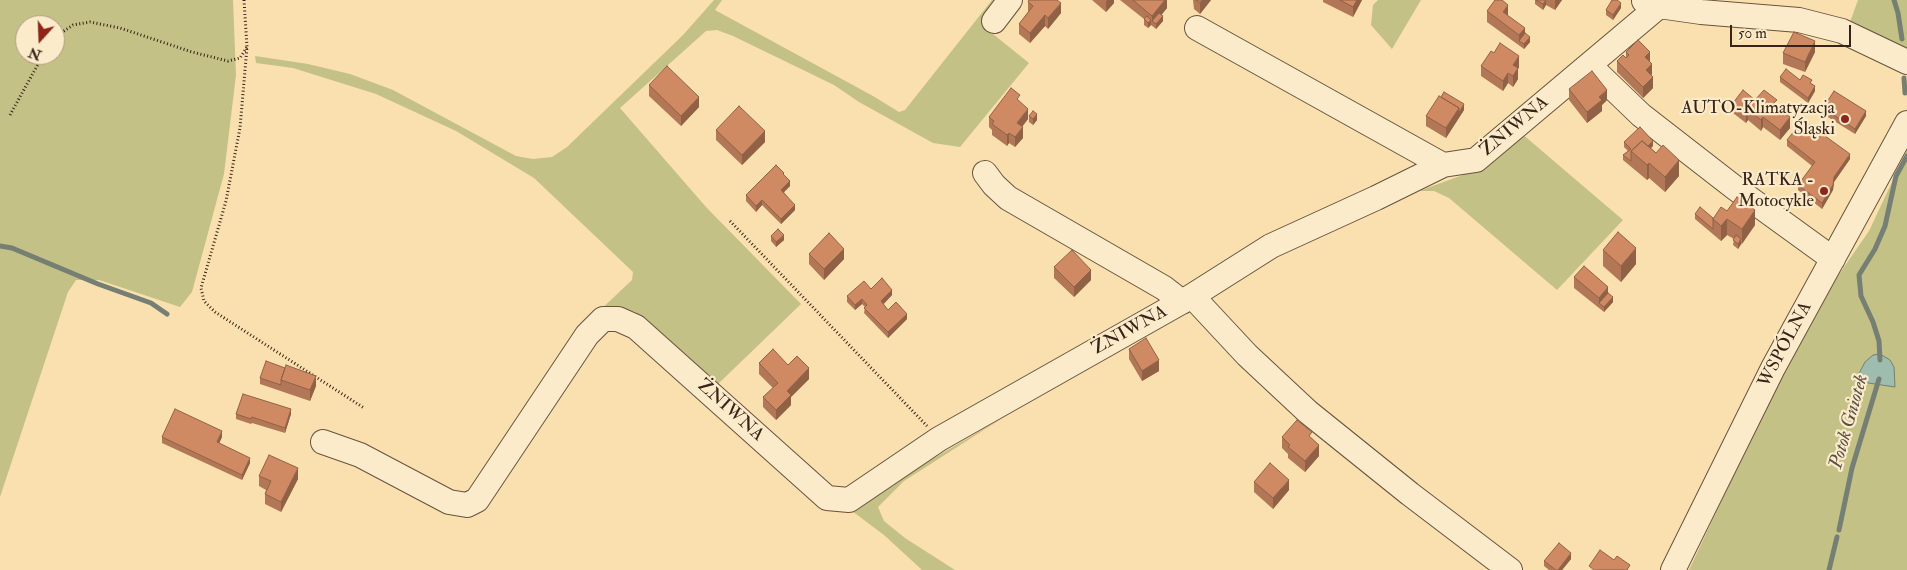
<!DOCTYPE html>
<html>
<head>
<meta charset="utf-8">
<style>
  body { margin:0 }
  #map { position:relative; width:1907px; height:570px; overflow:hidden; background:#fae0ae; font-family:"IM FELL Double Pica",serif }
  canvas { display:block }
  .north { position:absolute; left:15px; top:15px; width:50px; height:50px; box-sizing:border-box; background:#fcebca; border:1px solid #ad9b83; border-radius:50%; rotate:200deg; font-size:14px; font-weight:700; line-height:20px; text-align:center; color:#372318 }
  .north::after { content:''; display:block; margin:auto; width:18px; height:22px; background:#8f2418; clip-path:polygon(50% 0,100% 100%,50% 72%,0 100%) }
  .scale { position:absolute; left:1730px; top:25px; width:121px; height:22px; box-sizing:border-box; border:2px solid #372318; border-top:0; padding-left:6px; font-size:15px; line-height:18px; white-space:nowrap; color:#372318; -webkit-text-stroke:4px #fcebca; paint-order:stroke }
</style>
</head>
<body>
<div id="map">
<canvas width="1907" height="570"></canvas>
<div class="north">N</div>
<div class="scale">50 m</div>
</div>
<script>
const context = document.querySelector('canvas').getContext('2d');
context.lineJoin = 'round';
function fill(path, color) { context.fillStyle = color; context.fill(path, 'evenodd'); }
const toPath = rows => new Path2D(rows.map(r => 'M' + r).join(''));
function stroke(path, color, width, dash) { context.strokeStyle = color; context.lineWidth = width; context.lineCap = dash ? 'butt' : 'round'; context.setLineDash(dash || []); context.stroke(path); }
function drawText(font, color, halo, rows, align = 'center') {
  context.font = font + ' "IM FELL Double Pica",serif'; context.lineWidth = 4.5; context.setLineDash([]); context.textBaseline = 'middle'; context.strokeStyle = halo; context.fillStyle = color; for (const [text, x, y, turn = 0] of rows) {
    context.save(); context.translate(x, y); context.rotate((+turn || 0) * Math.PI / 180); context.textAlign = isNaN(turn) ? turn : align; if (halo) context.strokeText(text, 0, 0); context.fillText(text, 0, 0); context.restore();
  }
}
fill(toPath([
  [0,0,233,0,236,75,224,174,192,292,180,307,99,280,76,280,68,292,0,497],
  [25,25,55,25,55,55,25,55],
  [714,0,722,0,715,10,873,96,899,112,905,110,992,0,1004,0,987,19,993,34,1029,63,960,147,933,143,859,102,834,85,733,36,717,30,706,31,620,108,706,207,801,304,717,385,635,312,621,307,596,314,632,280,633,272,534,178,456,131,376,94,293,68,256,63,255,56,308,64,350,74,393,90,516,156,533,159,552,157,567,147,683,35],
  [1378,0,1421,0,1392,49,1371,25,1373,5],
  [1858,0,1907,0,1907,48,1870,35,1850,22],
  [1521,133,1623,220,1557,290,1449,198,1434,191,1419,191,1471,172,1497,158],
  [1907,150,1907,570,1689,570,1776,385,1817,306,1869,231],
  [1001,419,904,481,878,507,884,521,905,538,955,570,922,570,884,535,844,505,862,500]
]), '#c4c186');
const water = toPath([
  [1880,354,1890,360,1894,367,1895,387,1855,381,1865,362,1873,355,1880,354]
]);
fill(water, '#9ebdaf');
stroke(water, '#757f73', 1);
stroke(toPath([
  [1894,0,1898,13,1902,39],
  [1904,78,1905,93],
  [0,246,12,248,98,284,151,303,167,314],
  [1880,360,1879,341,1873,322,1861,296,1859,275,1875,249,1885,226,1896,176,1907,156],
  [1839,530,1852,468,1879,379],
  [1829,570,1837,537]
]), '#757f73', 5);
const minor = toPath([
  [1644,1,1659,6,1701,12,1799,20,1842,31,1907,62],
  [994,21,1010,0],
  [1197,28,1443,165],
  [1589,65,1641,115,1735,188,1833,259],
  [985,173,994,185,1008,198,1164,288,1182,302],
  [1192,296,1247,355,1308,412,1410,494,1510,570],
  [323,442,360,455,449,502,467,505,477,500,587,335,603,319,618,319,636,327,827,498,849,500,939,439,1192,296,1271,246,1376,198,1443,165,1476,160,1659,6],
  [1673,570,1773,368,1907,123]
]);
stroke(minor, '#68523e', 26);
stroke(toPath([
  [244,0,247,47,240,128,226,201,201,288,204,301,215,312,364,408],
  [55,37,73,25,90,22,120,28,192,52,228,61,240,58,247,47],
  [10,115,43,55],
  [730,221,927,426]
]), '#372318', 3, [1, 2.5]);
stroke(minor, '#fcebca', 24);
fill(toPath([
  [1092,0,1114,0,1114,3,1106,12],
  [1120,0,1167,0,1167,8,1161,15,1163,21,1156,29,1151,25,1148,28,1144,25,1144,19],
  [1193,0,1211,0,1200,14,1194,9],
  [1323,0,1362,0,1353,17,1323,2],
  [1535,0,1562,0,1555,10,1546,5,1543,10,1535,4],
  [1028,2,1061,13,1048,29,1045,26,1030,43,1019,34,1019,24,1028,12],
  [1621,8,1613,20,1606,15,1606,10],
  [1487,11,1508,16,1525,33,1530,42,1524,49,1487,22],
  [1626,52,1650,62,1653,88,1643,98,1617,72,1617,61,1626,58],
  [1815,52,1805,72,1783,64,1783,53],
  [1494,53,1519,67,1518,69,1518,79,1513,87,1508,83,1503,91,1481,76,1481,66],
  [1780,77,1800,80,1812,84,1815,91,1808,103,1780,82],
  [649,85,699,107,681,126,649,96],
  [1569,89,1607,100,1602,105,1602,111,1587,123,1569,100],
  [1755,100,1777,107,1790,128,1780,140,1763,127,1761,131,1748,120,1746,123,1733,113,1733,103],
  [1020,102,1028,119,1022,127,1023,138,1015,147,1009,143,1007,146,992,135,992,130,989,127,989,117],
  [1823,108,1866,116,1855,134,1823,114],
  [1464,110,1446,138,1426,126,1426,116],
  [1029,116,1037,120,1033,125,1029,122],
  [716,130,765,142,742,165,716,140],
  [1787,140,1850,159,1834,182,1833,190,1822,209,1798,190,1798,185,1812,166,1787,146],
  [1624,142,1653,146,1651,148,1679,176,1665,192,1649,178,1647,180,1623,160,1623,155,1628,151,1624,147],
  [784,175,790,186,784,192,795,210,781,224,762,205,756,212,746,201,746,195],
  [1727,211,1755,225,1738,249,1733,245,1734,239,1727,235,1721,241,1695,219,1695,214,1713,218],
  [771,236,784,240,776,247,771,241],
  [1603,250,1636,264,1621,282,1603,266],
  [809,254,844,259,824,280,809,264],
  [1054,267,1091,280,1074,297,1054,278],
  [1574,277,1608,294,1613,302,1604,312,1574,288],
  [892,295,883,304,888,310,907,319,888,338,864,313,865,307,862,304,855,310,847,302,847,296],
  [1129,349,1159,371,1142,381,1129,359],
  [759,363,788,365,809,379,791,397,791,405,776,420,763,407,763,397,773,388,759,374],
  [285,368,316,386,310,401,260,384,260,378],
  [236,414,291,414,285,433,252,423,251,424,236,419],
  [162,437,222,437,219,443,250,463,242,480,162,443],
  [1282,437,1312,438,1319,456,1305,472,1288,458,1288,454,1282,448],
  [259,476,298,479,281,512,265,504,265,494,266,490,259,486],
  [1254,482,1289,490,1273,509,1254,492],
  [1571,559,1562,570,1549,570,1544,566,1544,561]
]), '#b27756');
fill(toPath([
  [1107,0,1114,0,1114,3,1106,12,1106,2],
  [1165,0,1167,0,1167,8,1155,23,1152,21,1152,26,1152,16],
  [1202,0,1211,0,1200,14,1200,3],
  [1357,0,1362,0,1353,17,1353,7],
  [1546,0,1546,5,1543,10,1543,4],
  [1555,0,1562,0,1555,10],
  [1061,3,1061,13,1048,29,1048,18],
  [1621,3,1621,8,1613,20,1613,15],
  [1508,5,1508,16,1503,12],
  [1045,15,1045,26,1030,43,1030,33],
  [1163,16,1163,21,1156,29,1156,24],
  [1151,20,1151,25,1148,28,1148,23],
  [1525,28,1525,38,1519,41,1519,35],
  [1530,37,1530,42,1524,49,1524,44],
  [1815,41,1815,52,1805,72,1805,62],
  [1650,52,1650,63,1645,57],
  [1519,56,1519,67,1518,69,1518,79,1513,87,1513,65],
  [1652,64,1652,74,1646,80,1646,70],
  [1508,73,1508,83,1503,91,1503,81],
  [1653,77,1653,88,1643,98,1643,87],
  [1815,86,1815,91,1808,103,1808,98],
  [1607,90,1607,100,1602,105,1602,111,1587,123,1587,112,1599,97],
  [699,97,699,107,681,126,681,116],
  [1464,104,1464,110,1446,138,1446,128,1459,108],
  [1028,109,1028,119,1017,133,1017,123],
  [1748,110,1748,120,1746,123,1746,113],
  [1866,111,1866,116,1855,134,1855,129],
  [1037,114,1037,120,1033,125,1033,119],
  [1763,117,1763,127,1761,131,1761,120],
  [1790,117,1790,128,1780,140,1780,130],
  [1023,127,1023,138,1015,147,1015,137],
  [765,131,765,142,742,165,742,155],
  [1009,133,1009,143,1007,146,1007,135],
  [1653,141,1653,146,1640,158,1637,156],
  [1850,154,1850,159,1834,182,1833,190,1822,209,1822,203,1834,177],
  [1679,160,1679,176,1665,192,1665,177],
  [1649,163,1649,178,1647,180,1647,165],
  [790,181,790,186,781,195,781,190],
  [762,200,762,205,756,212,756,206],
  [795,205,795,210,781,224,781,219],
  [1755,210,1755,225,1742,244,1742,229],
  [1727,219,1727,235,1721,241,1721,226],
  [784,235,784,240,776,247,776,242],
  [1741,239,1741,244,1738,249,1738,244],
  [1636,248,1636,264,1621,282,1621,266],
  [844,249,844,259,824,280,824,269],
  [1091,270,1091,280,1074,297,1074,287],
  [1608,287,1608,298,1599,303,1599,309,1599,298],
  [892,290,892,295,881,307,881,301],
  [1613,297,1613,302,1604,312,1604,307],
  [862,299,862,304,855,310,855,305],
  [907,314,907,319,888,338,888,332],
  [1159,360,1159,371,1142,381,1142,371],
  [809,368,809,379,791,397,791,405,776,420,776,410,787,391],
  [316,376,316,386,310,401,310,390],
  [291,409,291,414,285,433,285,428],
  [222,431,222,437,217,448,217,442],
  [1319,445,1319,456,1305,472,1305,461],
  [250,458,250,463,242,480,242,475],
  [298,468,298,479,281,512,281,502],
  [1289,480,1289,490,1273,509,1273,498],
  [1571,553,1571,559,1562,570,1558,570]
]), '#916146');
const building = toPath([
  [1029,0,1057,0,1061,3,1048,18,1045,15,1030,33,1019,24,1033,6,1028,2,1029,0],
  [1133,0,1165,0,1152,16,1133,0],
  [1196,0,1202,0,1200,3,1196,0],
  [1340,0,1357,0,1353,7,1340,0],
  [1495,0,1502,0,1508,5,1503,12,1525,28,1519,35,1487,11,1495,0],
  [1536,0,1546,0,1543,4,1536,0],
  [1612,0,1617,0,1621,3,1613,15,1606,10,1612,0],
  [1159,13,1163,16,1156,24,1152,21,1159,13],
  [1147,16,1151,20,1148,23,1144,19,1147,16],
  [1794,32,1815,41,1805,62,1783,53,1794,32],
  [1525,33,1530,37,1524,44,1519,41,1525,33],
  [1638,40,1650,52,1645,57,1652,64,1646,70,1653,77,1643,87,1617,61,1623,55,1626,58,1629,55,1626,52,1638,40],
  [1500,43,1519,56,1513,65,1518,68,1513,76,1508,73,1503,81,1481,66,1491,51,1494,53,1500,43],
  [667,66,699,97,681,116,649,85,667,66],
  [1786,69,1800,80,1803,75,1812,80,1810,83,1815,86,1808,98,1780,77,1786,69],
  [1592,71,1607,90,1599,97,1602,100,1587,112,1569,89,1592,71],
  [1011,88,1020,95,1017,99,1028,109,1017,123,1023,127,1015,137,1009,133,1007,135,992,124,994,121,989,117,1011,88],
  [1743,90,1755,100,1764,90,1777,100,1773,104,1790,117,1780,130,1763,117,1761,120,1748,110,1746,113,1733,103,1743,90],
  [1834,91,1866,111,1855,129,1823,108,1834,91],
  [1444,92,1464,104,1459,113,1459,108,1441,97,1444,92],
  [1439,96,1459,108,1446,128,1426,116,1439,96],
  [739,106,765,131,742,155,716,130,739,106],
  [1033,111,1037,114,1033,119,1029,116,1033,111],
  [1803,120,1850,154,1834,177,1833,185,1822,203,1798,185,1815,162,1787,140,1803,120],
  [1640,127,1653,141,1648,146,1642,141,1631,151,1631,161,1623,155,1631,149,1624,142,1640,127],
  [1642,141,1656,153,1663,145,1679,160,1665,177,1649,163,1647,165,1631,151,1642,141],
  [776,165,784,173,783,174,790,181,781,190,795,205,781,219,762,200,756,206,746,195,776,165],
  [1737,197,1755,210,1742,229,1727,219,1721,226,1713,219,1721,207,1727,211,1737,197],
  [1700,207,1713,218,1713,229,1695,214,1700,207],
  [778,229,784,235,776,242,771,236,778,229],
  [1618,232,1636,248,1621,266,1603,250,1618,232],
  [829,233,844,249,824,269,809,254,829,233],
  [1736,235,1741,239,1738,244,1733,240,1736,235],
  [1072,250,1091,270,1074,287,1054,267,1072,250],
  [1584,266,1608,287,1599,298,1574,277,1584,266],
  [882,278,892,290,881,301,888,310,896,302,907,314,888,332,864,308,867,305,862,299,855,305,847,296,864,281,871,289,882,278],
  [1608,293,1613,297,1604,307,1599,303,1608,293],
  [1146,338,1159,360,1142,371,1129,349,1146,338],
  [773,349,788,365,797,356,809,368,787,391,791,395,776,410,763,397,778,383,759,363,773,349],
  [266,361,285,368,281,380,281,385,260,378,266,361],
  [286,365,316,376,310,390,281,380,286,365],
  [243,394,291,409,285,428,252,417,251,419,236,414,243,394],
  [175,409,222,431,217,442,250,458,242,475,162,437,175,409],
  [1297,420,1312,432,1309,436,1319,445,1305,461,1288,447,1290,445,1282,437,1297,420],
  [269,455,298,468,281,502,265,494,271,481,259,476,269,455],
  [1270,463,1289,480,1273,498,1254,482,1270,463],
  [1559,543,1571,553,1558,570,1556,570,1544,561,1559,543],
  [1600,550,1614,560,1617,556,1630,565,1627,570,1594,570,1589,566,1600,550]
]);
fill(building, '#cf8a64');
stroke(building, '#916146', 1);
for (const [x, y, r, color] of [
  [1845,119,5,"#8f2418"],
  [1824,191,5,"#8f2418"]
]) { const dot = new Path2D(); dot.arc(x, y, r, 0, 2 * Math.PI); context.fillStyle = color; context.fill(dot); stroke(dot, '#fcebca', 2); }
drawText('18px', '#372318', '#fcebca', [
  ["AUTO-Klimatyzacja",1835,109],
  ["Śląski",1835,130],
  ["RATKA -",1814,181],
  ["Motocykle",1814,202]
], 'right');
drawText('18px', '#372318', '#fcebca', [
  ["ŻNIWNA",1515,127,-40],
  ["ŻNIWNA",1130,331,-29],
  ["WSPÓLNA",1786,345,-62],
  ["ŻNIWNA",730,411,42]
]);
drawText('italic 19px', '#565145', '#fcebca', [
  ["Potok Gniotek",1850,422,-74]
]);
</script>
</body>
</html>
